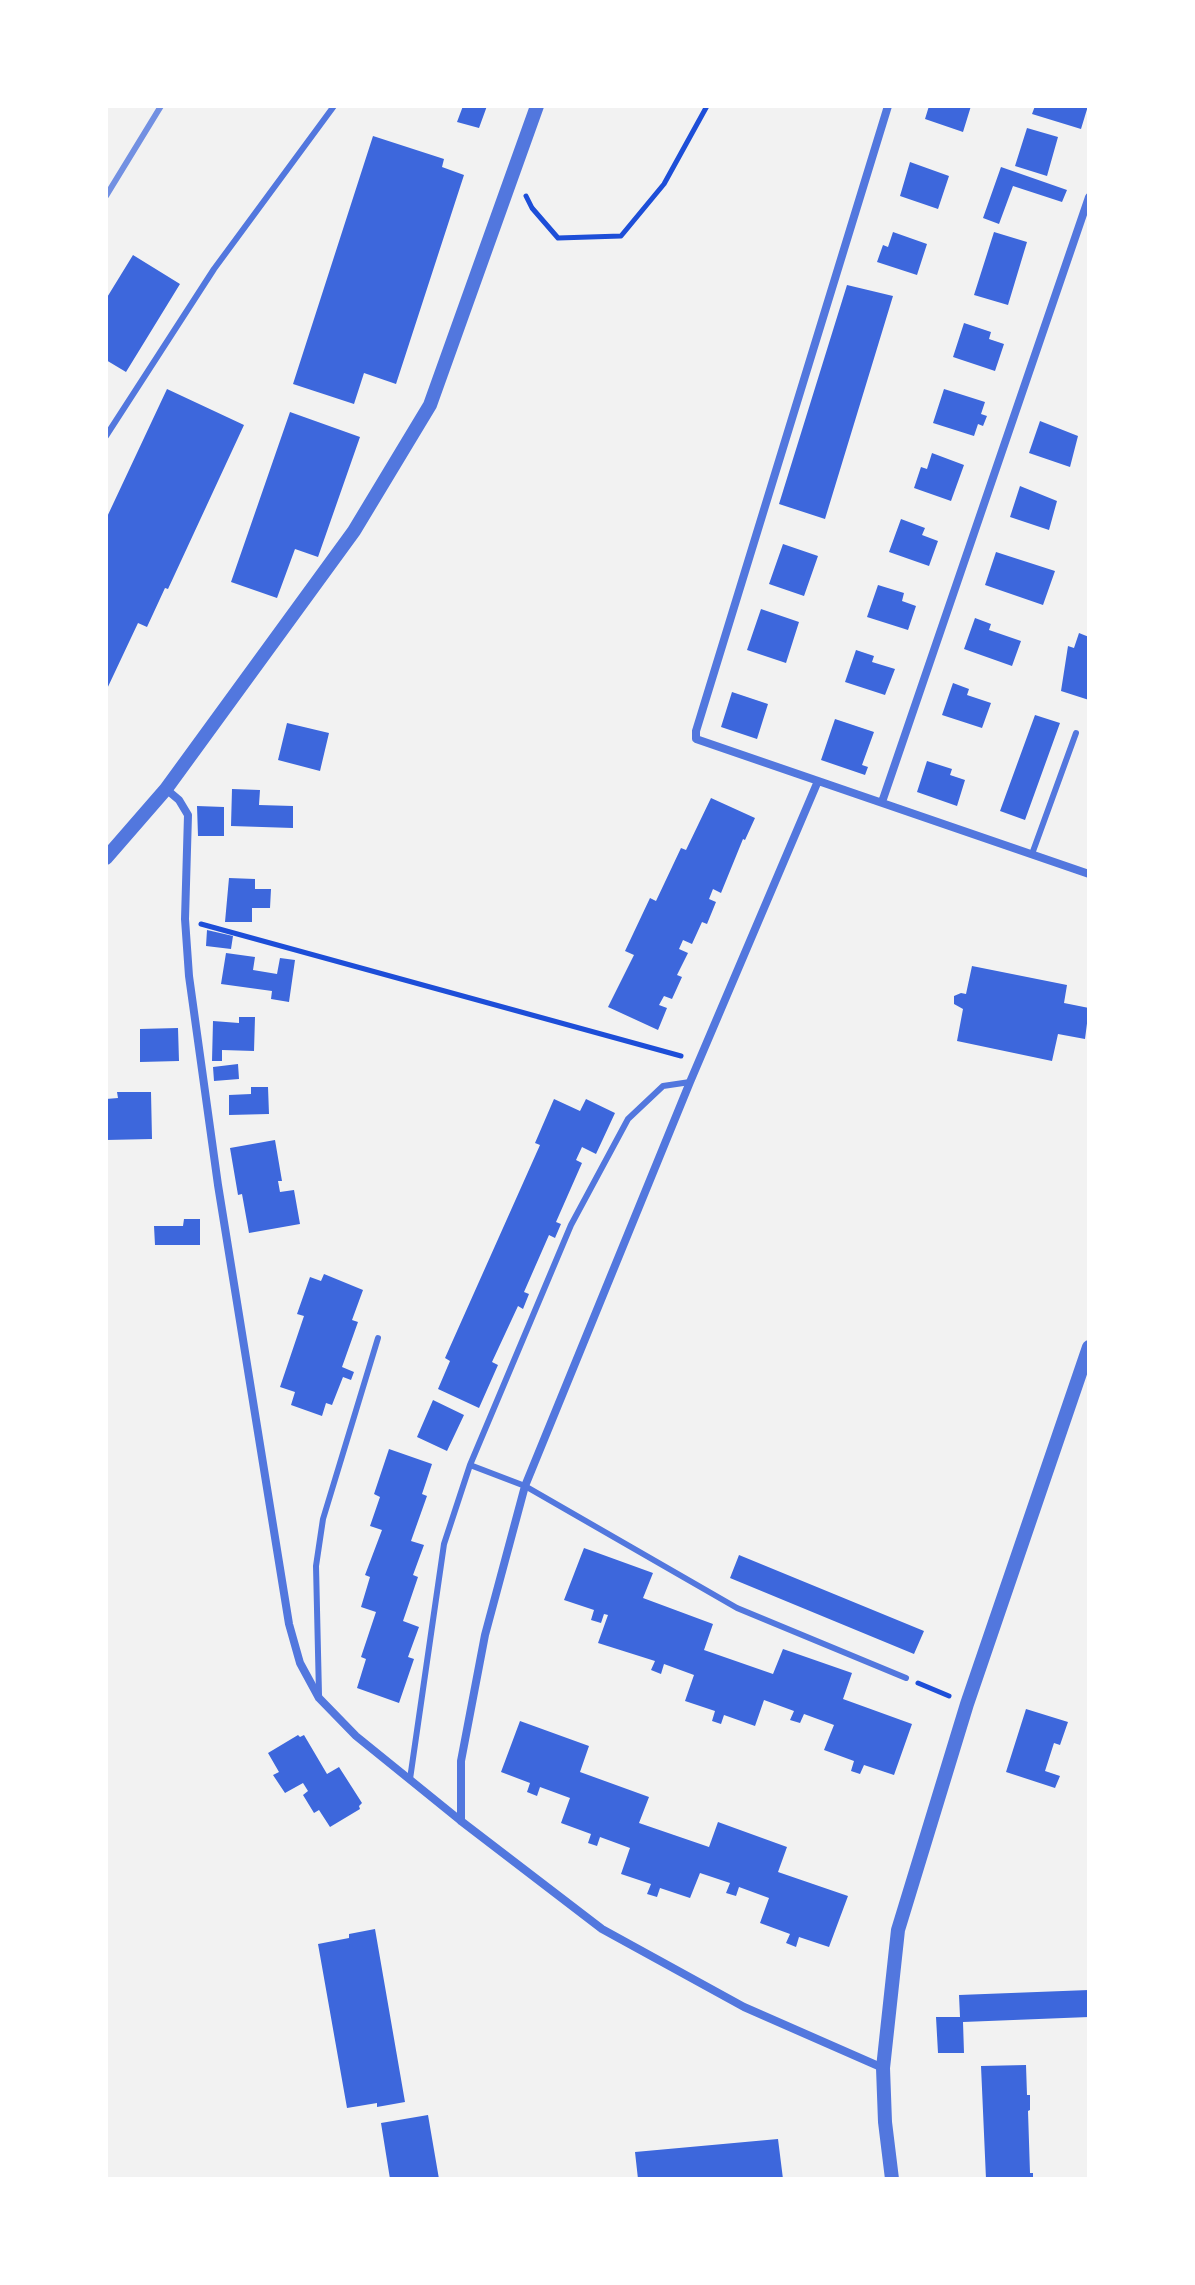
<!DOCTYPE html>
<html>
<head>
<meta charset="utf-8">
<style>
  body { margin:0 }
  #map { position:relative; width:1195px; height:2285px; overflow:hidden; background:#f2f2f2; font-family:Ubuntu,sans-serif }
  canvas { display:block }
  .frame { position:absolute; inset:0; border:108px solid #fff; pointer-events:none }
</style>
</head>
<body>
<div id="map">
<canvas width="1195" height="2285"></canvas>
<div class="frame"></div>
</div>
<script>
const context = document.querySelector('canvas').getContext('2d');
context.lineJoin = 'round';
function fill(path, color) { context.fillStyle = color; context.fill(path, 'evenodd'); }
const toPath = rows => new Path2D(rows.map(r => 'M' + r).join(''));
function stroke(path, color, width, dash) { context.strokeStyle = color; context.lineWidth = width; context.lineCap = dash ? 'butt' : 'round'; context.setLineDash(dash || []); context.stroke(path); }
fill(toPath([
  [463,106,487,106,479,128,457,122],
  [929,106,971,106,963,132,925,119],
  [1035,106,1088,106,1081,129,1032,114],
  [1027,128,1058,137,1047,176,1015,166],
  [373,136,444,159,442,167,464,175,396,384,364,373,354,404,293,384],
  [910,162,949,176,938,209,900,196],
  [1001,167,1067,190,1062,202,1013,186,999,224,983,218],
  [893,232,927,244,917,275,877,262,883,245,888,247],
  [994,232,1027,242,1008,305,974,295],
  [133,255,180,284,126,372,106,360,106,299],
  [847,285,893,296,825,519,779,504],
  [964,323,991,332,989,339,1004,344,995,371,953,357],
  [167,389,244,425,168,589,165,588,147,627,138,623,106,691,106,519],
  [944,389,985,402,981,414,987,416,983,426,978,424,974,436,933,423],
  [290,412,360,437,318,557,295,549,277,598,231,582],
  [1040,421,1078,436,1070,467,1029,453],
  [932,453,964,465,951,501,914,488,921,467,927,469],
  [1020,486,1057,501,1049,530,1010,517],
  [901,519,925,528,922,535,938,541,929,566,889,552],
  [783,544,818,556,804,596,769,584],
  [996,552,1055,571,1043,605,985,585],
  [878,585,904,593,902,601,916,606,908,630,867,617],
  [761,609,799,622,786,663,747,650],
  [975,618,991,624,989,630,1021,641,1012,666,964,649],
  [1079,633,1089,637,1089,700,1061,691,1068,646,1074,648],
  [856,650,874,656,872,662,895,669,885,695,845,682],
  [953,683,969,689,967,695,991,703,982,728,942,715],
  [732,692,768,704,757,739,721,727],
  [1035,715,1060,723,1025,820,1000,811],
  [835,719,874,732,862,765,868,767,865,775,821,760],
  [287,723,329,733,320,771,278,760],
  [927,761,952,769,950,775,965,780,957,806,917,792],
  [232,789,260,790,259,805,293,806,293,828,231,826],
  [711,798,755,818,745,840,743,839,721,893,713,889,709,899,716,902,707,924,702,922,692,944,683,940,679,949,688,953,677,975,682,977,672,999,664,996,659,1005,667,1008,658,1030,608,1007,634,955,625,951,650,898,656,901,681,848,686,850],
  [197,806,224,807,224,836,198,836],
  [229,878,255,879,255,889,271,889,270,908,252,908,252,922,225,922],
  [207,930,233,936,231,949,206,946],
  [226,953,255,957,253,970,277,974,280,958,295,960,289,1002,271,999,272,991,221,984],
  [972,966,1067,985,1064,1003,1089,1008,1085,1039,1058,1034,1052,1061,957,1041,963,1009,954,1004,954,996,961,993,966,994],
  [239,1017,255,1017,254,1051,222,1050,222,1061,212,1061,213,1021,239,1023],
  [178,1028,179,1061,140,1062,140,1029],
  [238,1064,239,1079,214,1081,213,1067],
  [251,1087,268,1087,269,1114,229,1115,229,1095,251,1094],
  [117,1092,151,1092,152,1139,106,1140,106,1099,118,1098],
  [554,1099,580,1111,586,1099,615,1113,596,1154,582,1147,576,1160,582,1163,556,1222,561,1224,555,1238,549,1235,524,1292,529,1294,523,1309,518,1306,492,1362,498,1365,479,1408,438,1389,450,1361,445,1358,540,1145,535,1143],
  [275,1140,282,1181,278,1181,280,1192,294,1190,300,1224,249,1233,242,1194,238,1195,230,1148],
  [184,1219,200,1219,200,1245,155,1245,154,1226,183,1226],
  [324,1274,363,1290,352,1320,358,1322,342,1367,354,1372,351,1380,343,1377,332,1405,326,1403,322,1416,291,1405,295,1392,280,1387,304,1316,297,1314,310,1277,321,1281],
  [433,1400,464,1415,447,1451,417,1437],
  [389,1449,432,1464,422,1494,427,1496,411,1541,424,1545,413,1575,418,1577,403,1621,419,1627,408,1657,414,1659,399,1703,357,1688,366,1659,361,1657,376,1612,361,1607,370,1577,365,1575,382,1530,370,1526,380,1497,374,1494],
  [584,1548,653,1573,643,1598,713,1624,704,1650,773,1674,783,1649,852,1673,843,1699,912,1724,894,1775,864,1765,860,1774,851,1771,854,1761,824,1750,834,1725,804,1714,800,1723,790,1720,794,1711,764,1700,755,1726,724,1715,721,1724,712,1721,715,1711,685,1701,694,1675,664,1664,661,1674,651,1670,655,1661,598,1643,608,1615,604,1614,601,1623,591,1620,594,1610,564,1600],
  [739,1555,924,1631,914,1654,730,1578],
  [1026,1709,1068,1722,1060,1745,1054,1743,1045,1771,1060,1776,1055,1788,1006,1772],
  [520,1721,589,1746,580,1772,649,1797,639,1823,709,1847,718,1822,787,1847,778,1872,848,1896,829,1947,799,1937,796,1947,786,1943,790,1934,760,1923,769,1898,739,1887,736,1896,726,1893,730,1883,700,1873,690,1898,660,1888,657,1897,647,1894,651,1884,621,1874,630,1848,600,1837,597,1846,588,1843,591,1834,561,1823,570,1798,540,1787,537,1796,527,1792,530,1783,501,1772],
  [298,1735,300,1737,304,1735,327,1774,339,1767,362,1803,359,1806,360,1809,330,1827,319,1810,314,1813,303,1795,308,1791,303,1783,285,1793,273,1775,279,1772,268,1753],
  [375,1929,405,2102,377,2107,377,2103,347,2108,318,1944,349,1938,349,1934],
  [1089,1990,1089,2017,963,2022,964,2053,938,2053,936,2017,960,2017,959,1995],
  [1026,2065,1027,2095,1030,2095,1030,2110,1028,2111,1030,2173,1033,2173,1033,2179,986,2179,981,2066],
  [428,2115,439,2179,390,2179,381,2123],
  [778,2139,783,2179,638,2179,635,2152]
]), '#3d67dc');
stroke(toPath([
  [526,196,532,208,558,238,621,236,664,184,707,106],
  [201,924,681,1056],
  [918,1683,949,1696]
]), '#1d4ed8', 5);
stroke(toPath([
  [106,436,214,269,334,106],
  [1032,854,1076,733],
  [470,1465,525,1486,737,1608,906,1678],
  [319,1695,316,1566,323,1519,378,1338],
  [410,1779,444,1544,470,1465,571,1225,628,1119,663,1086,690,1082]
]), '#5277de', 6);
stroke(toPath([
  [888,106,696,731,696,739,1089,874],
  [166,789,179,800,188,815,185,919,189,976,218,1185,289,1624,300,1663,319,1698,356,1736,461,1821,602,1929,744,2007,883,2068],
  [882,802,1089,197],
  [461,1821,461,1761,485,1635,525,1486,690,1082,818,781]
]), '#5277de', 8);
stroke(toPath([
  [106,858,166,789,354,531,430,405,537,106],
  [892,2179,885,2122,883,2068,898,1930,967,1704,1089,1347]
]), '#5277de', 14);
stroke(toPath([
  [106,196,161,106]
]), '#7290e2', 6);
</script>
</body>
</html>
